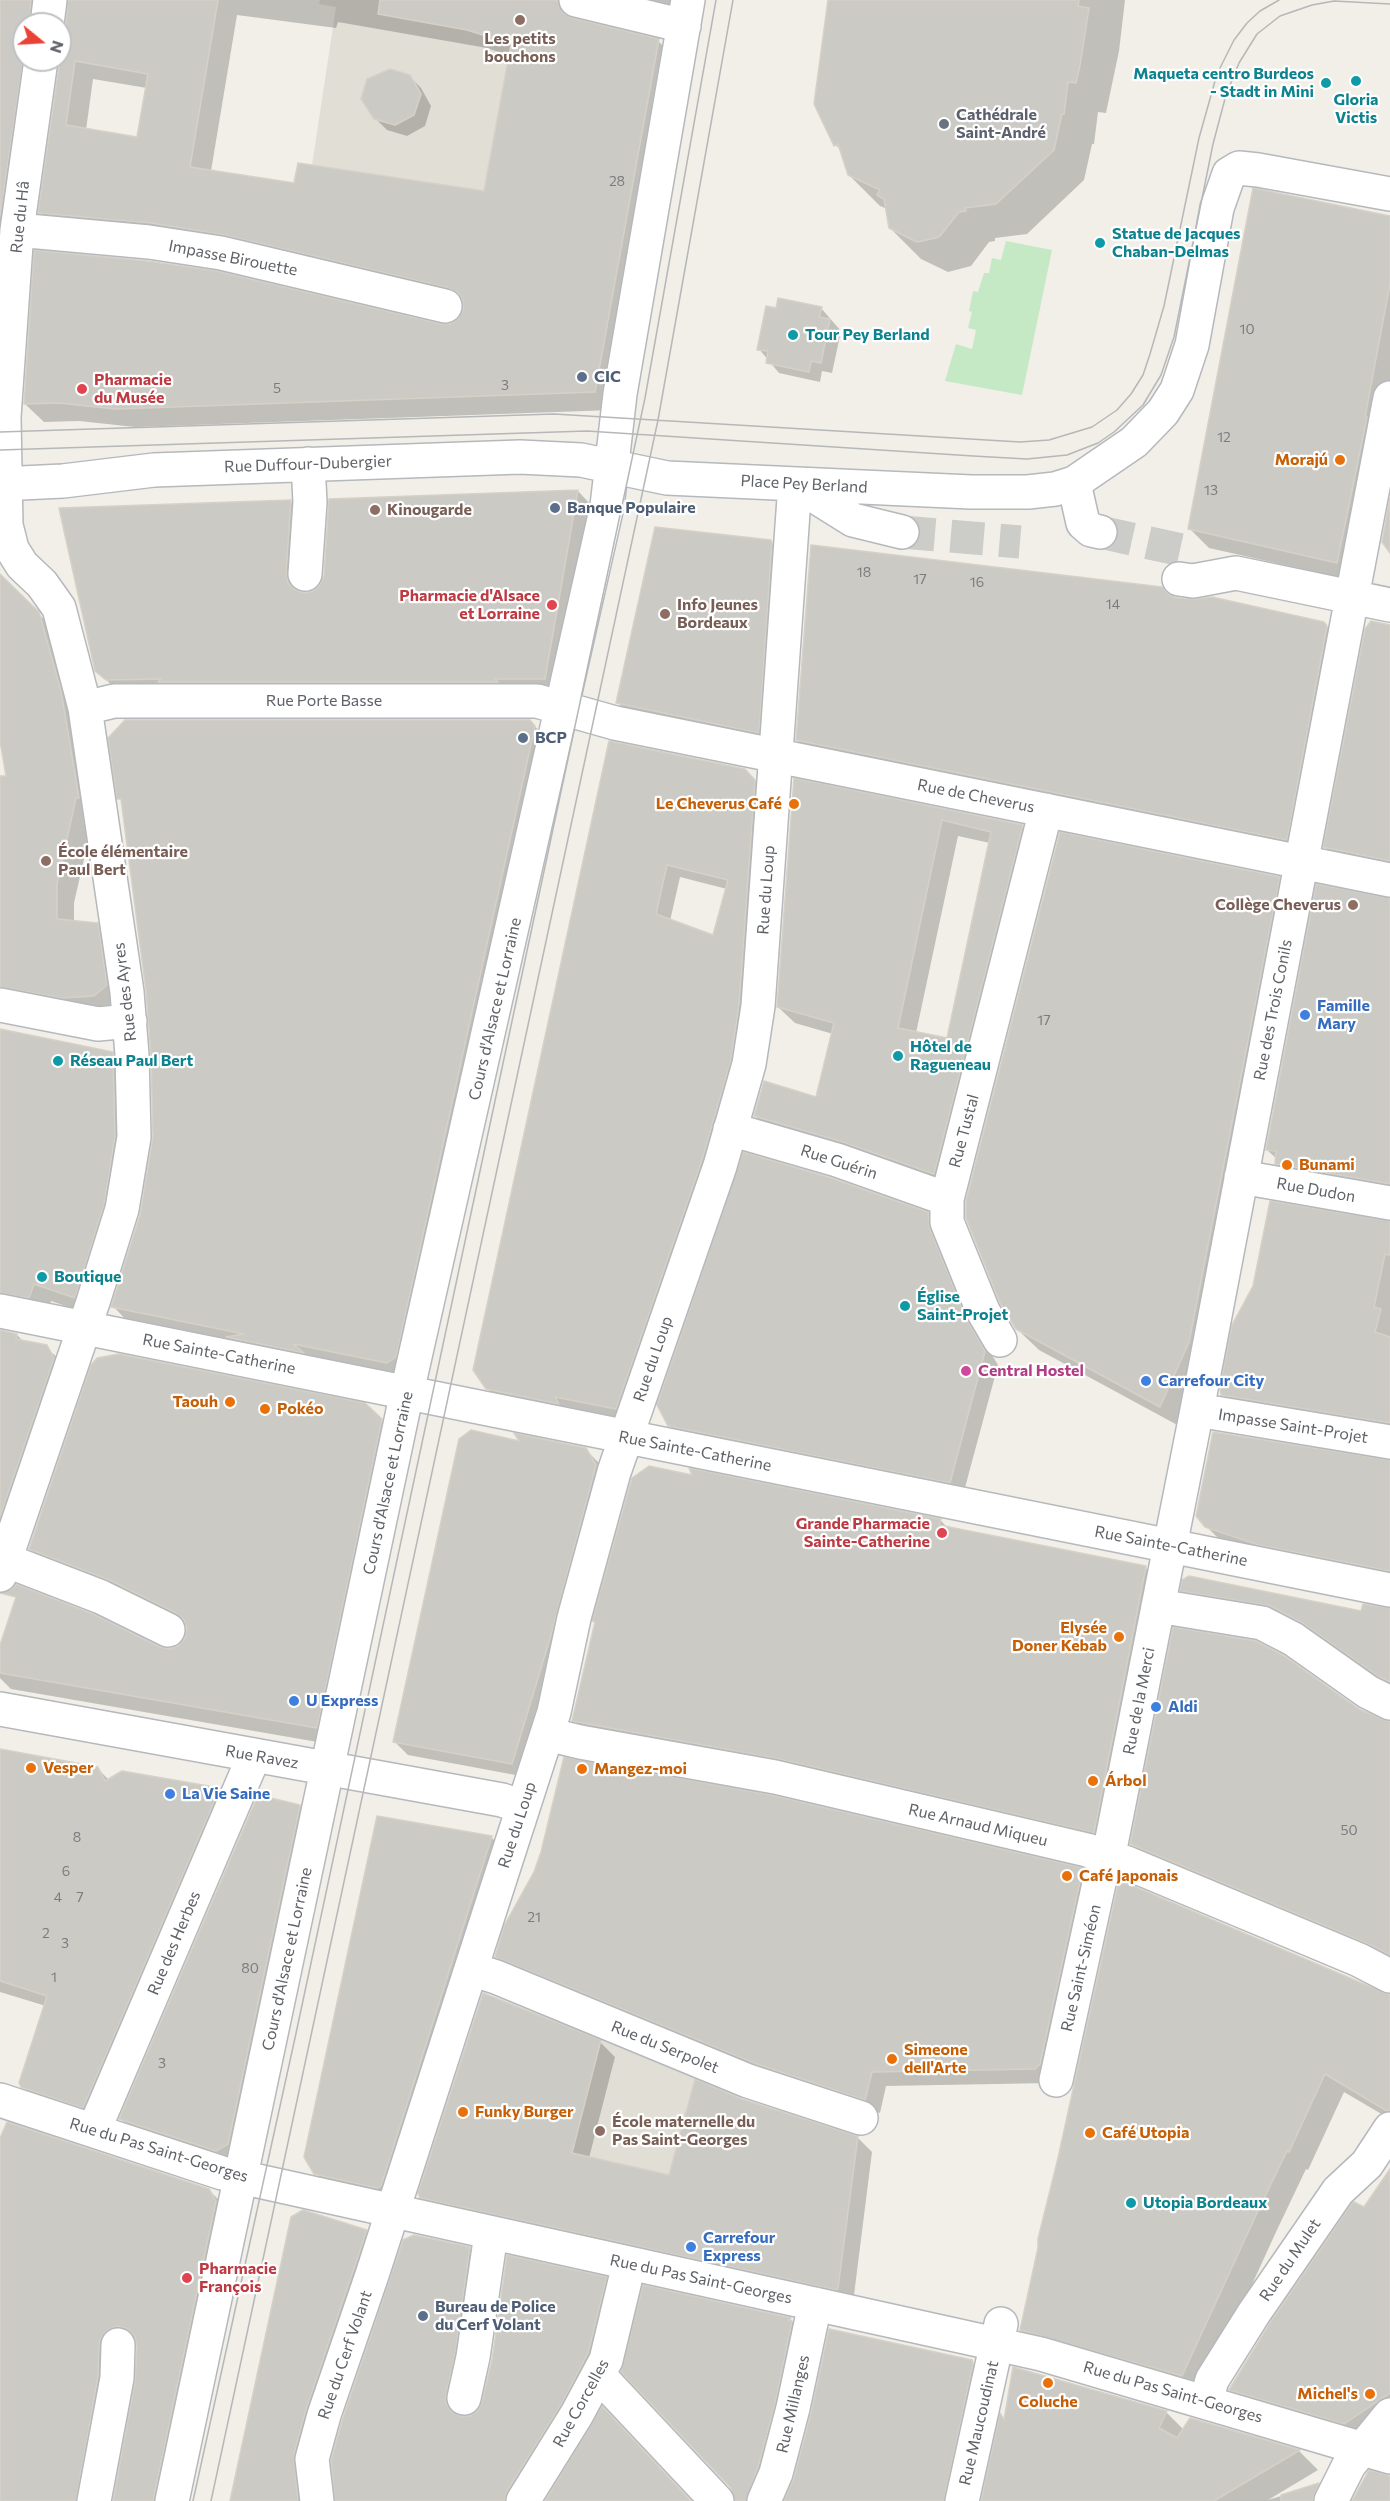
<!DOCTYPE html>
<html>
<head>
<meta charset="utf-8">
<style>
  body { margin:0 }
  #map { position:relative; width:1390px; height:2501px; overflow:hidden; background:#f1efe8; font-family:Commissioner,sans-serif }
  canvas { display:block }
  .north { position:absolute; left:12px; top:12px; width:60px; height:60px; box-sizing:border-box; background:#fff; border:2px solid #bfc1c3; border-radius:50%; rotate:108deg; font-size:16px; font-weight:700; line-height:24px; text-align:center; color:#5f6368 }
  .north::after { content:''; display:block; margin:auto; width:21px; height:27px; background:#ea4335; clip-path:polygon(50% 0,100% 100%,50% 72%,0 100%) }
</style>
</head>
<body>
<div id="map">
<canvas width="1390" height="2501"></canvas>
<div class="north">N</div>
</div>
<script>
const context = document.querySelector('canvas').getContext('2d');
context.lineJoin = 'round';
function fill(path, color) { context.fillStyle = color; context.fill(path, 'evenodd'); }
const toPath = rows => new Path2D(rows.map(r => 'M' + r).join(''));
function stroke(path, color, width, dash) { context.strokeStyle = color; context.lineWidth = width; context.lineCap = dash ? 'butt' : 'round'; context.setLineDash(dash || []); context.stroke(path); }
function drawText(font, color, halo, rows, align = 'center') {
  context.font = font + ' Commissioner,sans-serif'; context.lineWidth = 4.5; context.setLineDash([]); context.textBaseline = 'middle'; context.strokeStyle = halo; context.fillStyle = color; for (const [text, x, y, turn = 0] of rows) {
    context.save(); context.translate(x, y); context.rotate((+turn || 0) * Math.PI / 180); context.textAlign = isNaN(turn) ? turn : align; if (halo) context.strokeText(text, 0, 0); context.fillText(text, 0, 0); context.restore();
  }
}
fill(toPath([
  [320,0,517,0,553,9,447,292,308,259,324,188,296,174,298,163,312,165,336,7,319,4],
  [542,2010,696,2073,669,2175,514,2151,529,2037]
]), '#e1ded6');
fill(toPath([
  [1006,241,1052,250,1022,395,945,381,956,344,972,349,976,330,968,328,972,312,969,311,973,291,978,292,984,273,989,273,992,258,1001,260]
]), '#c5e8c5');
fill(toPath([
  [0,0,66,0,62,1,49,24,24,24,24,60,58,60,52,61,0,430],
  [70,0,590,0,576,15,576,21,658,41,677,59,613,410,135,427,79,421,44,422,25,404,450,326,459,320,465,310,464,305,245,253,58,231,40,213,61,63,60,39,64,36],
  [237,15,336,28,338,22,487,48,510,56,485,193,295,185,211,171],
  [93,79,147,88,138,138,86,130],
  [601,0,687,0,683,20],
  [829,0,1125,0,1119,51,1106,113,1098,112,1094,144,1092,144,1084,180,1027,234,995,238,995,241,989,242,971,266,948,272,921,259,890,228,887,209,880,206,849,175,842,152,836,145,816,103],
  [410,77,421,88,431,106,425,126,407,136,387,130,375,118],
  [1390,217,1390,414,1356,581,1209,548,1190,529],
  [821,308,841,331,832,373,822,371,820,382,779,373,759,349],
  [578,491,591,505,558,692,120,693,96,670,291,502,304,515,299,588,300,593,304,594],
  [656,528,770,541,789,560,777,751,638,723,619,704],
  [0,579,3,579,56,631,94,815,74,903,74,922,97,925,115,942,112,1013,0,1018,0,778,8,778,0,732],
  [1169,596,1323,623,1340,640,1303,856,814,757,797,740],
  [1390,627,1390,875,1344,866,1325,847],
  [529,721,546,737,403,1378,128,1322,113,1306,141,1215,154,1137,152,1054,147,990,123,802,119,798],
  [610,743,745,770,758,784,752,1018,629,1422,500,1402,487,1388],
  [680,877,727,889,714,937,670,921],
  [794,781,1022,826,1038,842,950,1190,771,1132,755,1116,817,1099,833,1034,795,1023,778,1007],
  [958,836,990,843,948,1040,916,1033],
  [1279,878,1300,899,1181,1427,1039,1350,1017,1329],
  [1390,900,1390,1199,1295,1182,1276,1163,1277,1159,1267,1150],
  [0,1031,112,1053,130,1071,92,1315,51,1301,47,1315,0,1323],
  [927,1214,941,1227,979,1333,998,1365,963,1495,683,1439,669,1425],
  [1390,1223,1390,1438,1242,1414,1223,1394],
  [0,1330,17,1335,24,1342,46,1347,65,1365,0,1585],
  [381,1420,399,1439,335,1745,11,1689,0,1678,0,1650,170,1650,179,1647,186,1638,188,1627,129,1598,49,1567,30,1549],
  [522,1443,585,1449,599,1463,609,1480,526,1777,408,1755,395,1742],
  [1390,1462,1390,1585,1226,1546,1206,1526],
  [695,1477,940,1520,948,1528,1145,1567,1164,1587,1113,1851,594,1740,574,1720],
  [1182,1590,1362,1612,1390,1610,1390,1689,1201,1609],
  [1357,1709,1390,1723,1390,1963,1151,1863,1132,1844],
  [0,1751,97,1768,109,1780,219,1790,236,1806,100,2123,39,2103,22,2086,46,2006,0,1992],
  [300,1806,318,1824,246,2162,138,2137,121,2119],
  [491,1837,505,1851,395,2200,330,2188,316,2173],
  [1082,1870,1097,1884,1050,2083,886,2086,880,2113,770,2077,511,1971,496,1956],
  [1390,1996,1390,2119,1344,2092,1308,2170,1306,2169,1276,2232,1202,2394,1040,2349,1021,2330],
  [600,2042,615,2057,589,2158,670,2177,857,2137,872,2152,853,2303,437,2212,422,2197],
  [0,2145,209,2190,224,2205,171,2501,115,2501,137,2379,137,2341,135,2341,125,2343,92,2501,0,2501],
  [1390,2172,1390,2425,1364,2442,1249,2408,1231,2390],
  [366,2231,385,2250,315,2501,232,2501],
  [469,2248,489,2268,464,2418,479,2412,606,2279,625,2298,532,2501,337,2501],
  [644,2287,790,2319,808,2338,771,2501,737,2501,737,2497],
  [971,2362,990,2381,966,2501,786,2501],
  [1166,2412,1184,2430,1191,2419,1299,2451,1318,2470,1268,2500,1319,2484,1335,2501,983,2501,1001,2416,1006,2421]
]), '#0003');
const building = toPath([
  [0,0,31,0,29,24,24,24,24,54,0,216,0,0],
  [68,0,218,0,190,167,294,183,298,163,484,191,511,44,467,30,378,14,380,0,558,0,563,13,572,18,659,39,595,392,116,409,59,403,24,404,34,250,147,261,217,271,441,324,450,324,458,319,463,310,463,300,458,293,449,288,225,235,151,223,38,213,60,60,60,37,66,26,68,0],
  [75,61,148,74,137,137,66,125,75,61],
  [828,0,1079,0,1078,6,1089,8,1080,65,1076,83,1068,82,1064,114,1062,114,1054,150,996,204,965,208,966,211,959,212,940,236,936,238,917,242,889,228,884,199,877,195,880,190,848,175,838,144,834,146,814,104,828,0],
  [390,69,410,75,421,94,414,115,395,125,374,119,361,99,367,79,390,69],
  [1253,188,1390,216,1390,284,1365,417,1367,417,1337,563,1188,529,1253,188],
  [778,298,822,307,819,317,830,319,821,363,811,361,809,372,766,363,768,351,757,350,766,306,776,308,778,298],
  [578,490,545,679,495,679,498,682,158,682,161,679,106,680,95,671,59,508,291,500,286,573,288,583,294,589,304,593,313,591,320,585,324,576,329,499,578,490],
  [1390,498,1390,553,1382,542,1390,498],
  [655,527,771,540,772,542,759,733,616,703,655,527],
  [811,545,1162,587,1168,594,1176,598,1196,599,1212,597,1324,622,1327,626,1287,840,796,740,811,545],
  [0,574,39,612,61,691,79,798,76,798,57,884,57,919,98,923,107,985,94,996,61,998,0,987,0,776,6,776,0,741,0,574],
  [1371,621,1390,625,1390,861,1323,847,1365,629,1371,621],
  [125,720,530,720,535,726,396,1357,387,1363,293,1344,304,1353,226,1337,244,1334,111,1307,140,1215,153,1137,151,1055,146,991,121,799,117,799,108,738,125,720],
  [609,741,745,769,755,780,739,1004,731,1060,702,1160,616,1409,555,1397,559,1404,486,1389,473,1370,609,741],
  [667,865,728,880,713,935,656,914,667,865],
  [794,778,1023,825,934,1174,843,1142,754,1116,764,1081,816,1097,834,1023,777,1007,794,778],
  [942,820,991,832,947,1038,898,1028,942,820],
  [1060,832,1280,877,1189,1342,1160,1407,1016,1329,1000,1303,966,1218,966,1201,1060,832],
  [1316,884,1390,898,1390,1184,1275,1164,1276,1151,1266,1150,1316,884],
  [0,1029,113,1052,115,1136,104,1205,75,1298,34,1284,29,1298,0,1293,0,1029],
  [743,1152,831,1178,928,1212,930,1229,966,1318,985,1351,950,1483,668,1426,657,1405,743,1152],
  [1270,1201,1390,1221,1390,1255,1385,1254,1374,1307,1381,1309,1375,1332,1390,1337,1390,1423,1221,1395,1220,1387,1232,1325,1253,1286,1270,1201],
  [0,1330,17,1334,16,1339,47,1345,54,1358,0,1517,0,1330],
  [119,1354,365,1403,382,1419,317,1728,0,1673,0,1645,16,1597,0,1593,12,1589,16,1584,93,1614,160,1647,170,1649,178,1646,185,1638,187,1628,184,1620,176,1613,109,1580,29,1549,91,1365,97,1358,119,1354],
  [471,1430,519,1441,514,1433,586,1448,596,1465,551,1635,512,1764,393,1742,459,1439,471,1430],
  [1213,1432,1390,1460,1390,1571,1259,1545,1205,1527,1196,1516,1213,1432],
  [649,1466,692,1475,689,1468,941,1519,939,1525,1146,1566,1094,1833,779,1759,572,1721,595,1622,592,1621,632,1478,649,1466],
  [1189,1576,1361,1611,1363,1604,1390,1608,1390,1682,1378,1676,1304,1624,1271,1606,1180,1591,1182,1580,1189,1576],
  [1173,1627,1256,1641,1283,1655,1359,1709,1390,1722,1390,1955,1366,1943,1130,1844,1173,1627],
  [0,1749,98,1767,105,1781,122,1771,220,1788,83,2108,21,2087,19,2083,47,1996,0,1981,0,1749],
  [564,1757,771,1795,1083,1868,1040,2064,1035,2069,872,2072,865,2100,754,2063,495,1957,504,1926,534,1872,541,1852,564,1757],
  [258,1795,300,1805,228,2144,216,2151,119,2119,258,1795],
  [377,1816,492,1836,381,2186,377,2188,314,2174,304,2157,377,1816],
  [1119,1880,1390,1995,1390,2110,1387,2111,1325,2074,1289,2152,1287,2151,1257,2213,1182,2376,1020,2330,1038,2248,1038,2239,1058,2158,1119,1880],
  [483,1993,601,2040,572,2153,669,2175,695,2079,742,2099,858,2136,838,2288,836,2290,420,2198,418,2193,483,1993],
  [7,2122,209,2189,216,2201,153,2501,113,2501,135,2381,137,2346,135,2337,128,2329,118,2326,109,2329,102,2336,99,2344,98,2376,76,2501,0,2501,0,2138,7,2122],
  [1390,2169,1390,2393,1344,2424,1229,2390,1270,2323,1352,2203,1354,2202,1364,2207,1390,2169],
  [303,2210,367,2230,306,2409,294,2454,298,2501,230,2501,291,2217,303,2210],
  [414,2235,470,2247,455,2354,446,2395,446,2403,451,2411,461,2416,469,2416,477,2411,482,2402,492,2360,507,2255,607,2277,588,2353,561,2405,507,2491,504,2501,335,2501,331,2460,342,2421,403,2240,414,2235],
  [643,2285,791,2318,788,2320,792,2321,775,2404,758,2467,746,2501,735,2501,731,2488,621,2372,643,2285],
  [829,2329,972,2360,973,2363,944,2501,784,2501,794,2478,811,2413,829,2329],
  [1013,2367,1167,2411,1159,2428,1177,2438,1190,2418,1300,2450,1214,2501,981,2501,1000,2413,1004,2420,1013,2367],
  [602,2406,691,2501,545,2501,602,2406],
  [1369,2470,1390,2476,1390,2501,1352,2501,1369,2470],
  [1319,2483,1312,2501,1281,2501,1281,2495,1319,2483]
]);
fill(building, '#cccac5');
stroke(building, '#d6d1c6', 1.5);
stroke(toPath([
  [902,532,1020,542],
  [1100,532,1195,553]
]), '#ccccc8', 33, [33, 16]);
const minor = toPath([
  [576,0,684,26],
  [47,24,50,0],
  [17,230,149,242,221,253,445,306],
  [1074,483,1083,523,1091,530,1100,532],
  [0,484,63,481,154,470,520,457,581,460,667,478,971,492,1028,492,1055,489,1074,483,1134,442,1163,412,1177,390,1192,345,1217,208,1229,174,1239,168,1258,170,1390,194],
  [797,485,853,520,902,532],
  [305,574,310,502,308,464],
  [1179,579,1193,581,1236,573,1390,605],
  [85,708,114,701,537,701,615,723,1390,880],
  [0,1005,98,1024,130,1021],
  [730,1129,837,1160,947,1199],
  [1241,1177,1390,1203],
  [0,1311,1390,1590],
  [1000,1340,983,1311,947,1222,947,1199,1046,810],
  [1197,1410,1390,1442],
  [5,1560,101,1597,168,1630],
  [0,1575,93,1302,122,1209,134,1137,132,1055,127,992,85,708,59,608,42,584,22,565,12,549,6,525,4,417,17,230,41,60],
  [1158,1606,1262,1623,1293,1639,1368,1692,1390,1703],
  [0,1709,502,1800,523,1807],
  [547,1734,580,1742,775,1777,1087,1850,1127,1863,1359,1960,1390,1976],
  [471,1969,496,1977,748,2081,861,2118],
  [1056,2080,1105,1856,1111,1844,1197,1410,1390,398],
  [0,2100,222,2173,1041,2354,1390,2457],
  [94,2130,254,1756],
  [597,2378,606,2383,717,2501],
  [464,2398,473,2357,491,2234],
  [1206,2401,1212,2380,1254,2313,1338,2191,1367,2164,1390,2129],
  [94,2501,117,2378,118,2345],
  [172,2501,407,1392,607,506,620,394,688,0],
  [317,2501,312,2459,324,2415,372,2275,554,1712,574,1618,614,1472,720,1166,749,1064,758,1006,795,484],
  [523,2501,577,2414,606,2360,629,2264],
  [764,2501,776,2473,793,2408,815,2304],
  [962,2501,1001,2324],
  [1331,2501,1349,2465,1390,2415]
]);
stroke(minor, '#b5b8bc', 36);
stroke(minor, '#fff', 33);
stroke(toPath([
  [0,432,554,414,1020,442,1049,440,1092,427,1117,410,1131,394,1143,375,1150,354,1164,306,1199,138,1217,74,1234,40,1247,23,1260,11,1279,0],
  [0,450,587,431,973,456,1027,459,1067,455,1098,443,1114,432,1143,405,1161,375,1174,337,1213,144,1226,95,1239,63,1257,34,1280,16,1312,5,1334,1,1390,4],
  [193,2501,295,2038,645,398,716,0],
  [211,2501,658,420,733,0]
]), '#b6b7b8', 1.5);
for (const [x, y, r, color] of [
  [520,20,6,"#8d6e63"],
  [1356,81,6,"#0f9aa8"],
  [1326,83,6,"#0f9aa8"],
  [944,124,6,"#6b7280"],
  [1100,243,6,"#0f9aa8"],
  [793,335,6,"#0f9aa8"],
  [582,377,6,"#5c6f8a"],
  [82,389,6,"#e0444e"],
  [1340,460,6,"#e8710a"],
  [555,508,6,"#5c6f8a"],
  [375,510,6,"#8d6e63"],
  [552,605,6,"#e0444e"],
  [665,614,6,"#8d6e63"],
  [523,738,6,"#5c6f8a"],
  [794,804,6,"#e8710a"],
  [46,861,6,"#8d6e63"],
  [1353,905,6,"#8d6e63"],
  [1305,1015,6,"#3f7fe0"],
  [898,1056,6,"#0f9aa8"],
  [58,1061,6,"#0f9aa8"],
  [1287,1165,6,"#e8710a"],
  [42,1277,6,"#0f9aa8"],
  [905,1306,6,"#0f9aa8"],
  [966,1371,6,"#d1479c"],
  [1146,1381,6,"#3f7fe0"],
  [230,1402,6,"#e8710a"],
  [265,1409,6,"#e8710a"],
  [942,1533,6,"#e0444e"],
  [1119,1637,6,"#e8710a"],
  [294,1701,6,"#3f7fe0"],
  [1156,1707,6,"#3f7fe0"],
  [31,1768,6,"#e8710a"],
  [582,1769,6,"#e8710a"],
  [1093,1781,6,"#e8710a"],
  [170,1794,6,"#3f7fe0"],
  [1067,1876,6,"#e8710a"],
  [892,2059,6,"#e8710a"],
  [463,2112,6,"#e8710a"],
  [600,2131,6,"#8d6e63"],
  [1090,2133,6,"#e8710a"],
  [1131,2203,6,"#0f9aa8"],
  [691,2247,6,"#3f7fe0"],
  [187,2278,6,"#e0444e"],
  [423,2316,6,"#5c6f8a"],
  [1048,2383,6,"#e8710a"],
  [1370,2394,6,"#e8710a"]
]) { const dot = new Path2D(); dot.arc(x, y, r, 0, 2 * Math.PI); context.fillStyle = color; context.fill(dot); stroke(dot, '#fff', 2); }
drawText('14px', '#7a7d7f', null, [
  ["28",617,181],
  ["10",1247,329],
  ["3",505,385],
  ["5",277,388],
  ["12",1224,437],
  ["13",1211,490],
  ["18",864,572],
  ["17",920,579],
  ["16",977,582],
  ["14",1113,604],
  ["17",1044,1020],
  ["50",1349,1830],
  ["8",77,1837],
  ["6",66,1871],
  ["4",58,1897],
  ["7",80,1897],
  ["21",534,1917],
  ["2",46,1933],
  ["3",65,1943],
  ["80",250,1968],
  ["1",54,1977],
  ["3",162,2063]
]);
drawText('bold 16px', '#785e54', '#fff', [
  ["Les petits",520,39,"center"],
  ["bouchons",520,57,"center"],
  ["Kinougarde",387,510],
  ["Info Jeunes",677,605],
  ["Bordeaux",677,623],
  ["École élémentaire",58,852],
  ["Paul Bert",58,870],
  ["Collège Cheverus",1341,905,"right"],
  ["École maternelle du",612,2122],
  ["Pas Saint-Georges",612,2140]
], 'left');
drawText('bold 16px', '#0d838f', '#fff', [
  ["Maqueta centro Burdeos",1314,74,"right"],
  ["- Stadt in Mini",1314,92,"right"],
  ["Gloria",1356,100,"center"],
  ["Victis",1356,118,"center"],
  ["Statue de Jacques",1112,234],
  ["Chaban-Delmas",1112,252],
  ["Tour Pey Berland",805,335],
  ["Hôtel de",910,1047],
  ["Ragueneau",910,1065],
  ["Réseau Paul Bert",70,1061],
  ["Boutique",54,1277],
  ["Église",917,1297],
  ["Saint-Projet",917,1315],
  ["Utopia Bordeaux",1143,2203]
], 'left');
drawText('bold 16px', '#5b616d', '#fff', [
  ["Cathédrale",956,115],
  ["Saint-André",956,133]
], 'left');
drawText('16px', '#5f6368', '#fff', [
  ["Rue du Hâ",20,217,-84],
  ["Impasse Birouette",233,258,11],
  ["Rue Duffour-Dubergier",308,464,-2],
  ["Place Pey Berland",804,484,3],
  ["Rue Porte Basse",324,701],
  ["Rue de Cheverus",976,796,11],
  ["Rue du Loup",766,890,-86],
  ["Rue des Ayres",125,992,-97],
  ["Cours d'Alsace et Lorraine",495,1009,-77],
  ["Rue des Trois Conils",1273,1010,-79],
  ["Rue Tustal",964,1131,-75],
  ["Rue Guérin",839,1162,18],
  ["Rue Dudon",1316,1190,10],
  ["Rue Sainte-Catherine",219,1354,11],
  ["Rue du Loup",653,1359,-71],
  ["Impasse Saint-Projet",1293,1426,9],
  ["Rue Sainte-Catherine",695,1451,11],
  ["Cours d'Alsace et Lorraine",388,1483,-78],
  ["Rue Sainte-Catherine",1171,1546,11],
  ["Rue de la Merci",1139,1701,-79],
  ["Rue Ravez",262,1757,10],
  ["Rue du Loup",517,1825,-72],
  ["Rue Arnaud Miqueu",978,1825,13],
  ["Rue des Herbes",174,1943,-67],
  ["Cours d'Alsace et Lorraine",287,1959,-78],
  ["Rue Saint-Siméon",1081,1968,-77],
  ["Rue du Serpolet",665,2047,22],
  ["Rue du Pas Saint-Georges",159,2150,17],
  ["Rue du Mulet",1290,2260,-56],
  ["Rue du Pas Saint-Georges",701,2279,12],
  ["Rue du Cerf Volant",345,2355,-71],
  ["Rue du Pas Saint-Georges",1173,2392,16],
  ["Rue Corcelles",581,2403,-61],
  ["Rue Millanges",793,2404,-77],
  ["Rue Maucoudinat",979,2423,-77]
]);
drawText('bold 16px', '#4e5e75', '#fff', [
  ["CIC",594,377],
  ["Banque Populaire",567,508],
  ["BCP",535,738],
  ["Bureau de Police",435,2307],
  ["du Cerf Volant",435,2325]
], 'left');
drawText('bold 16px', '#be3a42', '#fff', [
  ["Pharmacie",94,380],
  ["du Musée",94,398],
  ["Pharmacie d'Alsace",540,596,"right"],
  ["et Lorraine",540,614,"right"],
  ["Grande Pharmacie",930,1524,"right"],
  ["Sainte-Catherine",930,1542,"right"],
  ["Pharmacie",199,2269],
  ["François",199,2287]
], 'left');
drawText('bold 16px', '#c56008', '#fff', [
  ["Morajú",1328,460,"right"],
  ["Le Cheverus Café",782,804,"right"],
  ["Bunami",1299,1165],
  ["Taouh",218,1402,"right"],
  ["Pokéo",277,1409],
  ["Elysée",1107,1628,"right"],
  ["Doner Kebab",1107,1646,"right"],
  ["Vesper",43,1768],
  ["Mangez-moi",594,1769],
  ["Árbol",1105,1781],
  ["Café Japonais",1079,1876],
  ["Simeone",904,2050],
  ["dell'Arte",904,2068],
  ["Funky Burger",475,2112],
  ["Café Utopia",1102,2133],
  ["Michel's",1358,2394,"right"],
  ["Coluche",1048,2402,"center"]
], 'left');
drawText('bold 16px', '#366cbe', '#fff', [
  ["Famille",1317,1006],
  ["Mary",1317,1024],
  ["Carrefour City",1158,1381],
  ["U Express",306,1701],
  ["Aldi",1168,1707],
  ["La Vie Saine",182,1794],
  ["Carrefour",703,2238],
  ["Express",703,2256]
], 'left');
drawText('bold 16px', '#b23c85', '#fff', [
  ["Central Hostel",978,1371]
], 'left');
</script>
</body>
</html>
